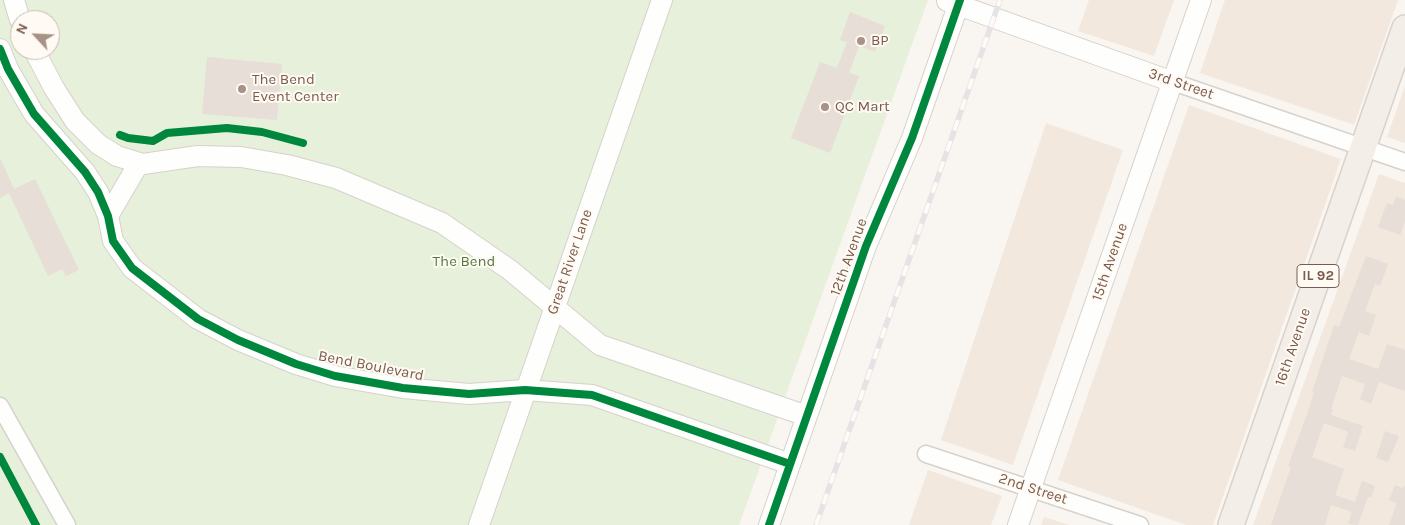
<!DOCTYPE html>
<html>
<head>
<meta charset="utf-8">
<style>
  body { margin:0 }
  #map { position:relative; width:1405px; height:525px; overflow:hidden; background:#f9f5f0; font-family:Karla,sans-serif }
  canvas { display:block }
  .north { position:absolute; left:10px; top:10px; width:50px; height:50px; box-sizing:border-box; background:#fffaf3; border:1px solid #cabbb1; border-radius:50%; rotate:295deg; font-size:14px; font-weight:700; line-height:20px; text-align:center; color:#7a5c4d }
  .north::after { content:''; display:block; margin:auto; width:18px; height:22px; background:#a69286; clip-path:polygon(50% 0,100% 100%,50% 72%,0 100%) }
</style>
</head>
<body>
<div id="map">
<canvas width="1405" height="525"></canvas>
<div class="north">N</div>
</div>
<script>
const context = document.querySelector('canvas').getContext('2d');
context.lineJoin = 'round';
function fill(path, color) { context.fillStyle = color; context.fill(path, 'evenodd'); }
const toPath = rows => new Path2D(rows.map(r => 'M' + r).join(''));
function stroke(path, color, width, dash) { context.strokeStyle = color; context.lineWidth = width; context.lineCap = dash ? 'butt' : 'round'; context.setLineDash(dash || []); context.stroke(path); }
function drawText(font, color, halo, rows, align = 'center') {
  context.font = font + ' Karla,sans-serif'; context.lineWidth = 4; context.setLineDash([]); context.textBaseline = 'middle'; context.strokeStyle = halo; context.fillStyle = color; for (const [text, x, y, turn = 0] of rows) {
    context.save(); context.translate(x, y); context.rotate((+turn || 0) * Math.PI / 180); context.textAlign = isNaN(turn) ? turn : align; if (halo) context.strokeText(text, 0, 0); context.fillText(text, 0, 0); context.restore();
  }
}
fill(toPath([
  [1089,0,1174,0,1154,56,1078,31],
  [1225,0,1398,0,1354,125,1200,73],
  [1405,86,1405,143,1387,137],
  [1189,105,1341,159,1213,525,1186,525,1058,480],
  [1046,123,1123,150,1013,465,941,440],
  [1379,174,1405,183,1405,525,1253,525],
  [928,470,1002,496,991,525,909,525],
  [1044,517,1070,525,1041,525]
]), '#f2e8de');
fill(toPath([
  [0,0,928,0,739,525,0,525],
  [20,20,50,20,50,50,20,50]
]), '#e7f0db');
fill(toPath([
  [850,12,885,26,875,52,859,46,849,73,859,76,830,153,791,138,820,62,837,68,847,42,840,40],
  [207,57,282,64,277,120,202,114],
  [0,158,14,189,35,179,79,270,66,276,62,269,48,276,9,193,0,198],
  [1396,196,1405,200,1405,221,1400,235,1378,227,1387,203,1393,205],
  [1366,256,1388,264,1380,286,1375,284,1365,311,1376,315,1369,336,1359,332,1349,359,1378,369,1387,344,1405,350,1405,391,1379,382,1371,404,1360,399,1365,384,1342,376,1331,409,1333,409,1331,415,1363,426,1355,451,1343,447,1348,433,1346,431,1324,423,1312,457,1344,469,1335,495,1355,502,1362,481,1375,486,1371,498,1368,497,1358,525,1348,524,1352,512,1331,505,1325,525,1271,525,1291,467,1288,466,1306,417,1314,393,1312,392,1334,325,1339,327],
  [1385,431,1399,436,1388,462,1376,458],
  [1395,485,1402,488,1405,485,1405,525,1389,525,1397,503,1389,500]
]), '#e6ded7');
const minor = toPath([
  [1173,82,1405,162],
  [0,406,67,525],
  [926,454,1140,525]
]);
const tertiary = toPath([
  [14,0,20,20],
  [947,1,1173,82],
  [0,49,8,69,34,114,85,172,98,192,108,216,113,241,132,268,198,319,238,340,296,364,335,376,403,388,469,394,525,390,592,395,790,464],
  [34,50,54,88,75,121,98,144,117,156,143,164,198,156,241,157,287,165,336,178,442,223,510,270,600,345,807,416],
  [108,216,139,163],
  [479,525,662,0],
  [769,525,866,246,912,138,960,0],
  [1018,525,1201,0]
]);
const primary = toPath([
  [1231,525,1405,28]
]);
stroke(minor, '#d7d1cb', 19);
stroke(tertiary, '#d7d1cb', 22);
stroke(primary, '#dad1cc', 28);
stroke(minor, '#fefefd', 16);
stroke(tertiary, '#fefefd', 20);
stroke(primary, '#f3eee8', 25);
const rail = toPath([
  [816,525,1000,0]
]);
stroke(rail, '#e6e3e7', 5.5);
stroke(rail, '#fffaf3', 4, [11]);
stroke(toPath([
  [0,49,8,69,34,114,85,172,98,192,108,216,113,241,132,268,198,319,238,340,296,364,335,376,403,388,469,394,525,390,592,395,790,464],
  [120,135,128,138,153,141,167,133,227,128,262,132,303,143],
  [0,457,36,525],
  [769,525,866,246,912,138,960,0]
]), '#00873e', 8);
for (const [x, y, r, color] of [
  [861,41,5,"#a69286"],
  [242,89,5,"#a69286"],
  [825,107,5,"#a69286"]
]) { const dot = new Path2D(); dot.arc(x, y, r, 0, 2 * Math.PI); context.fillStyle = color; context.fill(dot); stroke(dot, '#fffaf3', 2); }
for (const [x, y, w] of [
  [1318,276,42]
]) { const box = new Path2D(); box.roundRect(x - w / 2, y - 11.5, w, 23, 4); context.fillStyle = '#fffaf3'; context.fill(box); stroke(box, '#7a5c4d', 1); }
drawText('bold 14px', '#7a5c4d', null, [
  ["IL 92",1318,276]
]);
drawText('15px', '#7a5c4d', '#fffaf3', [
  ["BP",871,41],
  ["The Bend",252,80],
  ["Event Center",252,97],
  ["QC Mart",835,107]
], 'left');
drawText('15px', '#7a5c4d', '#fffaf3', [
  ["3rd Street",1181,84,19],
  ["12th Avenue",849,257,-70],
  ["Great River Lane",570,262,-71],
  ["15th Avenue",1110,262,-71],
  ["16th Avenue",1293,347,-71],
  ["Bend Boulevard",371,366,11],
  ["2nd Street",1033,489,18]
]);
drawText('15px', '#537a41', '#fffaf3', [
  ["The Bend",464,262]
]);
</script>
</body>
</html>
